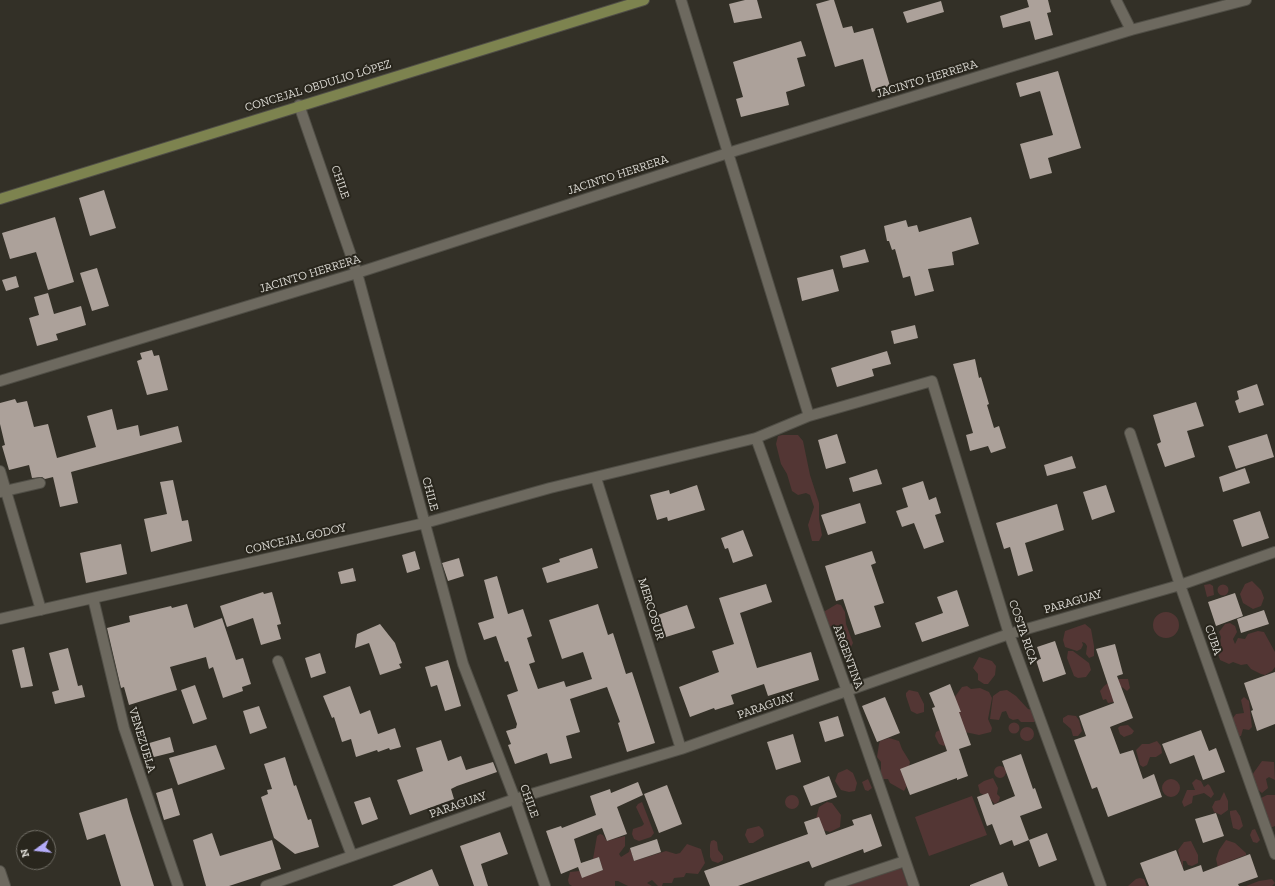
<!DOCTYPE html>
<html>
<head>
<meta charset="utf-8">
<style>
  body { margin:0 }
  #map { position:relative; width:1275px; height:886px; overflow:hidden; background:#333027; font-family:"Zilla Slab",serif }
  canvas { display:block }
  .north { position:absolute; left:16px; top:830px; width:40px; height:40px; box-sizing:border-box; background:#29261d; border:1px solid #706d65; border-radius:50%; rotate:255deg; font-size:11px; font-weight:700; line-height:16px; text-align:center; color:#dad8d2 }
  .north::after { content:''; display:block; margin:auto; width:14px; height:18px; background:#b4acf9; clip-path:polygon(50% 0,100% 100%,50% 72%,0 100%) }
</style>
</head>
<body>
<div id="map">
<canvas width="1275" height="886"></canvas>
<div class="north">N</div>
</div>
<script>
const context = document.querySelector('canvas').getContext('2d');
context.lineJoin = 'round';
function fill(path, color) { context.fillStyle = color; context.fill(path, 'evenodd'); }
const toPath = rows => new Path2D(rows.map(r => 'M' + r).join(''));
function stroke(path, color, width, dash) { context.strokeStyle = color; context.lineWidth = width; context.lineCap = dash ? 'butt' : 'round'; context.setLineDash(dash || []); context.stroke(path); }
function drawText(font, color, halo, rows, align = 'center') {
  context.font = font + ' "Zilla Slab",serif'; context.lineWidth = 4; context.setLineDash([]); context.textBaseline = 'middle'; context.strokeStyle = halo; context.fillStyle = color; for (const [text, x, y, turn = 0] of rows) {
    context.save(); context.translate(x, y); context.rotate((+turn || 0) * Math.PI / 180); context.textAlign = isNaN(turn) ? turn : align; if (halo) context.strokeText(text, 0, 0); context.fillText(text, 0, 0); context.restore();
  }
}
fill(toPath([
  [782,435,798,435,803,441,810,475,819,503,819,519,822,535,819,541,812,541,808,525,814,507,810,495,806,493,798,495,792,491,787,474,781,464,776,444,778,436],
  [1252,581,1261,590,1264,598,1261,606,1253,609,1243,603,1240,594,1245,584],
  [1210,584,1213,586,1214,595,1207,597,1204,585],
  '1217.5 590a5.5 5.5 0 1 1 11 0a5.5 5.5 0 1 1-11 0Z',
  [837,604,841,605,845,612,846,624,853,643,851,647,837,628,818,624,816,620,820,614],
  '1153 625a13 13 0 1 1 26 0a13 13 0 1 1-26 0Z',
  [1230,623,1235,626,1237,632,1233,639,1235,644,1238,638,1245,639,1248,634,1258,631,1264,632,1275,652,1275,667,1272,671,1265,675,1261,674,1251,669,1247,664,1241,665,1233,662,1229,664,1220,660,1218,654,1221,637,1219,632,1225,624],
  [1085,624,1091,629,1094,646,1094,656,1089,658,1086,654,1087,646,1085,643,1082,642,1083,645,1081,649,1077,651,1065,647,1063,640,1065,631],
  [1068,651,1073,651,1089,663,1091,670,1086,677,1078,678,1074,676,1067,658],
  [979,657,992,661,996,666,995,675,988,684,984,684,978,680,978,674,973,668],
  [1120,679,1128,679,1130,688,1127,691,1122,687,1120,688,1114,702,1108,703,1106,699,1103,700,1100,691,1104,686,1112,680],
  [967,686,971,689,980,688,989,692,992,698,988,719,992,728,991,732,979,735,965,732,954,698,962,687],
  [909,690,918,692,924,704,924,712,917,714,911,711,906,696,906,693],
  [1007,690,1016,696,1028,709,1032,710,1036,720,1034,722,1021,722,1018,719,1013,720,1009,718,1006,711,1002,712,999,720,990,719,993,696,1000,691],
  [1244,697,1249,701,1252,727,1249,730,1243,729,1241,736,1238,736,1232,725,1232,719,1236,714,1244,713,1241,700],
  [1068,715,1076,716,1079,720,1082,731,1078,736,1073,736,1071,729,1063,722,1063,718],
  '1008.5 728a5.5 5.5 0 1 1 11 0a5.5 5.5 0 1 1-11 0Z',
  [1128,725,1134,731,1132,734,1124,737,1120,734,1118,728,1120,726],
  '1020 734a7 7 0 1 1 14 0a7 7 0 1 1-14 0Z',
  [940,730,946,744,944,746,939,744,935,736,936,732],
  [889,738,899,741,902,749,910,762,909,766,908,784,904,791,890,783,888,779,883,779,881,775,881,762,877,757,879,744,880,741],
  [1157,741,1161,746,1162,753,1156,757,1150,757,1147,765,1143,767,1140,765,1136,750,1142,744,1149,744],
  [1262,761,1274,762,1275,780,1269,777,1266,779,1268,788,1262,793,1258,790,1252,775],
  '994 772a6 6 0 1 1 12 0a6 6 0 1 1-12 0Z',
  [847,769,853,773,857,783,855,791,849,792,841,790,835,781,838,773],
  [993,778,998,788,997,794,1000,797,999,801,995,804,989,798,980,793,978,785,984,781],
  [868,779,872,788,868,791,865,790,862,782],
  [1196,779,1201,781,1204,787,1208,784,1210,786,1214,794,1211,798,1204,793,1193,796,1192,803,1184,807,1182,802,1187,790,1195,790,1192,783],
  '1162 788a9 9 0 1 1 18 0a9 9 0 1 1-18 0Z',
  [1224,792,1228,801,1228,810,1221,815,1214,812,1212,807,1215,801,1220,800],
  '785 802a7 7 0 1 1 14 0a7 7 0 1 1-14 0Z',
  [1267,795,1275,795,1275,826,1270,828,1259,799],
  [972,796,987,835,929,856,915,817],
  [642,802,654,833,651,837,639,841,634,839,632,834,633,829,642,826,644,824,636,807,638,804],
  [827,802,832,803,841,815,840,827,830,832,823,830,816,819,819,807],
  [1236,810,1240,816,1243,826,1239,830,1233,828,1230,814,1230,811],
  [759,826,763,830,764,836,753,843,749,843,745,835,747,829],
  [1255,829,1260,840,1257,843,1253,842,1250,835,1252,830],
  [600,834,603,835,607,841,625,836,625,846,619,854,621,857,629,852,630,848,634,861,666,851,676,854,680,853,687,844,701,849,705,863,698,874,686,873,684,877,674,878,672,883,663,883,662,886,658,886,652,880,647,883,652,886,628,886,618,881,615,881,615,886,572,886,569,884,568,880,570,872,579,871,588,875,603,870,599,857,593,859,597,836],
  [714,840,717,842,718,850,723,856,723,860,718,863,712,861,710,857,710,845,711,841],
  [1226,840,1235,843,1246,853,1246,855,1230,861,1220,876,1216,859,1219,850],
  [1191,841,1198,855,1198,863,1192,866,1188,865,1186,861,1183,861,1183,870,1178,850,1184,842],
  [901,867,908,886,848,886,871,878,877,874,884,873],
  [1140,878,1144,879,1147,886,1128,886,1136,879],
  [1272,879,1275,883,1272,886,1246,886,1259,881]
]), '#533634');
fill(toPath([
  [745,0,757,0,762,18,734,23,729,4],
  [830,0,834,0,843,28,852,26,854,33,873,28,890,86,872,92,863,59,835,67,816,4],
  [1027,0,1048,0,1051,12,1047,13,1053,35,1035,40,1030,21,1003,28,1000,16,1029,7],
  [941,1,944,12,907,23,903,12],
  [801,41,806,56,797,58,805,86,786,92,789,105,741,117,736,99,743,97,733,62],
  [1058,71,1081,148,1048,158,1052,173,1030,179,1020,144,1053,135,1040,91,1020,97,1016,83],
  [104,190,116,228,90,236,79,198],
  [55,217,74,282,48,290,36,252,10,259,2,233],
  [971,217,979,244,952,252,954,265,928,269,934,291,915,296,910,276,903,278,895,249,892,250,889,241,887,241,884,226,906,220,908,227,917,225,919,232],
  [865,249,869,262,843,268,840,256],
  [97,268,109,306,92,311,80,273],
  [833,269,839,291,802,301,797,278],
  [16,276,19,287,6,291,2,280],
  [48,293,54,314,81,306,86,325,56,334,58,340,37,346,29,318,39,315,34,297],
  [915,325,918,338,894,344,891,331],
  [152,350,154,356,159,355,168,390,147,395,137,361,142,359,140,353],
  [887,351,891,364,872,369,874,376,837,387,831,368],
  [975,359,979,378,981,377,989,404,987,405,994,428,999,426,1006,448,991,453,988,446,970,451,966,435,973,433,953,364],
  [1257,384,1264,405,1239,413,1235,401,1239,399,1237,391],
  [15,399,17,403,27,401,34,427,48,424,57,458,96,447,87,416,112,409,117,430,138,425,140,436,178,426,182,442,71,472,78,503,60,507,53,477,45,479,42,477,32,478,29,465,9,470,2,446,5,445,0,424,0,403],
  [1196,402,1204,426,1187,431,1195,457,1165,467,1157,444,1161,442,1153,415],
  [837,434,846,463,826,469,818,440],
  [1267,434,1274,457,1236,469,1228,446],
  [1072,456,1076,468,1047,476,1044,465],
  [1245,468,1250,483,1223,492,1219,477],
  [877,469,882,484,853,492,849,478],
  [173,480,182,521,188,520,192,541,151,552,144,519,167,514,160,482],
  [923,481,929,500,936,497,941,513,935,515,944,542,924,549,914,523,902,527,896,511,908,507,902,488],
  [697,485,705,510,668,521,667,517,657,520,650,495,669,490,670,494],
  [1106,485,1115,512,1092,520,1083,492],
  [860,503,866,523,828,535,821,515],
  [1057,504,1064,530,1025,543,1033,571,1018,576,1010,547,1004,549,996,523],
  [1260,511,1269,538,1242,547,1233,520],
  [743,530,753,556,733,563,728,548,725,549,721,538],
  [121,544,127,574,86,583,80,553],
  [592,548,598,568,547,583,542,568,560,562,559,559],
  [415,551,420,569,407,573,402,555],
  [872,551,876,563,871,565,884,603,874,606,881,627,855,635,843,599,836,601,825,566],
  [459,558,464,576,448,581,442,563],
  [353,568,356,581,341,584,338,572],
  [497,576,508,614,523,609,532,636,527,638,535,662,529,664,538,689,564,681,566,687,592,679,583,652,562,659,549,620,598,604,608,635,613,633,626,674,632,672,655,743,627,752,618,723,620,722,607,687,570,699,580,732,566,736,572,758,550,764,547,753,515,764,508,745,511,744,506,731,516,728,517,724,507,695,518,691,508,661,505,662,496,636,484,640,478,623,494,618,484,580],
  [766,584,772,602,740,613,757,668,811,652,819,680,768,696,764,684,731,695,734,704,715,710,714,708,690,717,679,687,719,672,712,651,734,644,719,598],
  [957,590,969,626,922,642,915,623,943,613,937,597],
  [263,592,264,594,272,592,281,624,277,625,281,639,261,645,253,618,227,627,220,606],
  [1235,593,1243,616,1216,626,1208,602],
  [187,604,194,628,222,618,236,660,243,658,251,684,242,687,243,691,223,698,213,667,209,669,206,657,170,667,177,690,129,705,124,687,121,688,107,628,130,622,129,616,171,606,172,608],
  [687,605,695,628,666,637,658,615],
  [1264,610,1269,624,1241,633,1237,619],
  [380,624,395,643,402,663,399,664,401,668,380,675,369,643,355,648,357,634],
  [1055,641,1066,674,1043,682,1036,660,1041,659,1037,647],
  [1115,644,1123,674,1117,676,1133,718,1110,727,1120,754,1133,750,1143,779,1154,774,1162,797,1108,817,1097,787,1092,789,1074,740,1086,736,1079,716,1114,703,1096,649],
  [24,647,33,686,21,688,12,650],
  [68,648,78,686,82,685,85,697,55,704,52,692,59,690,49,653],
  [320,653,326,673,311,678,305,658],
  [448,660,461,706,445,711,437,685,431,687,425,667],
  [1275,672,1275,724,1257,731,1251,711,1253,710,1244,683],
  [950,684,961,712,959,712,971,745,959,749,968,776,957,780,957,778,910,795,900,769,947,751,932,708,935,707,929,693],
  [195,685,207,719,193,724,181,690],
  [350,686,360,714,370,710,378,734,395,728,401,747,390,750,389,748,378,752,377,750,356,757,351,739,342,742,334,717,332,718,323,696],
  [885,697,900,733,877,742,862,706],
  [259,706,267,728,250,734,243,711],
  [838,716,844,736,825,742,819,722],
  [1201,730,1209,751,1216,748,1225,772,1203,780,1194,755,1170,764,1162,744],
  [793,734,801,762,776,770,767,742],
  [170,737,174,752,150,758,146,744],
  [441,740,448,761,461,756,466,770,493,762,497,772,457,786,451,789,454,799,410,815,397,780,423,771,416,748],
  [216,745,225,769,178,785,169,758],
  [1021,754,1033,789,1035,788,1042,808,1020,816,1029,840,1014,846,1012,840,1000,845,992,824,987,826,977,797,988,793,993,805,1015,796,1002,761],
  [285,757,294,786,296,785,308,820,311,819,319,847,295,854,274,838,261,797,268,794,267,790,272,789,264,764],
  [829,776,837,797,811,806,803,786],
  [638,782,643,795,617,807,627,834,607,841,602,828,574,839,581,863,599,857,603,870,582,878,578,867,561,874,546,831,561,826,562,828,596,815,590,796,610,789,611,793],
  [667,785,682,824,659,833,644,794],
  [172,788,180,815,164,820,156,793],
  [370,797,378,819,362,825,354,802],
  [127,798,130,810,154,886,121,886,105,834,87,840,79,813],
  [1216,813,1224,836,1203,843,1195,819],
  [871,814,882,846,864,853,863,849,812,868,809,861,738,886,710,886,704,871,808,834,804,822,819,817,826,835,854,825,852,820],
  [500,832,508,854,481,864,488,886,474,886,460,846],
  [212,833,220,856,272,840,281,869,229,886,206,886,193,840],
  [1047,833,1057,860,1039,867,1029,840],
  [657,839,661,852,634,861,630,848],
  [1176,850,1184,871,1201,865,1203,872,1250,854,1258,877,1238,884,1239,886,1149,886,1140,863],
  [432,869,439,886,392,886],
  [1003,872,1008,886,970,886,970,885]
]), '#aca19a');
const street = toPath([
  [681,0,809,416],
  [1116,0,1131,30],
  [299,105,357,273,463,664,515,799,545,886],
  [0,381,357,273,728,153,1131,30,1246,0],
  [1130,433,1180,585,1275,854],
  [756,438,847,691,914,886],
  [0,471,41,610],
  [596,478,681,749],
  [1,492,40,483],
  [93,598,124,728,178,886],
  [0,619,425,523,550,488,756,438,809,416,932,381,1009,634,1101,886],
  [278,661,352,856],
  [0,871,5,886],
  [266,886,515,799,681,749,1009,634,1180,585,1275,552],
  [830,886,905,861]
]);
const secondary = toPath([
  [0,199,644,0]
]);
stroke(street, '#504e46', 12);
stroke(secondary, '#504e46', 12);
stroke(street, '#6d695f', 10);
stroke(secondary, '#7d834f', 10);
drawText('12px', '#dad8d2', '#29261d', [
  ["JACINTO HERRERA",927,79,-17],
  ["CONCEJAL OBDULIO LÓPEZ",318,86,-17],
  ["JACINTO HERRERA",618,175,-18],
  ["CHILE",340,182,71],
  ["JACINTO HERRERA",310,274,-17],
  ["CHILE",430,494,75],
  ["CONCEJAL GODOY",296,539,-13],
  ["PARAGUAY",1073,602,-16],
  ["MERCOSUR",651,609,73],
  ["COSTA RICA",1023,632,71],
  ["CUBA",1213,640,71],
  ["ARGENTINA",848,657,70],
  ["PARAGUAY",766,706,-19],
  ["VENEZUELA",142,740,73],
  ["CHILE",529,801,70],
  ["PARAGUAY",458,805,-19]
]);
</script>
</body>
</html>
